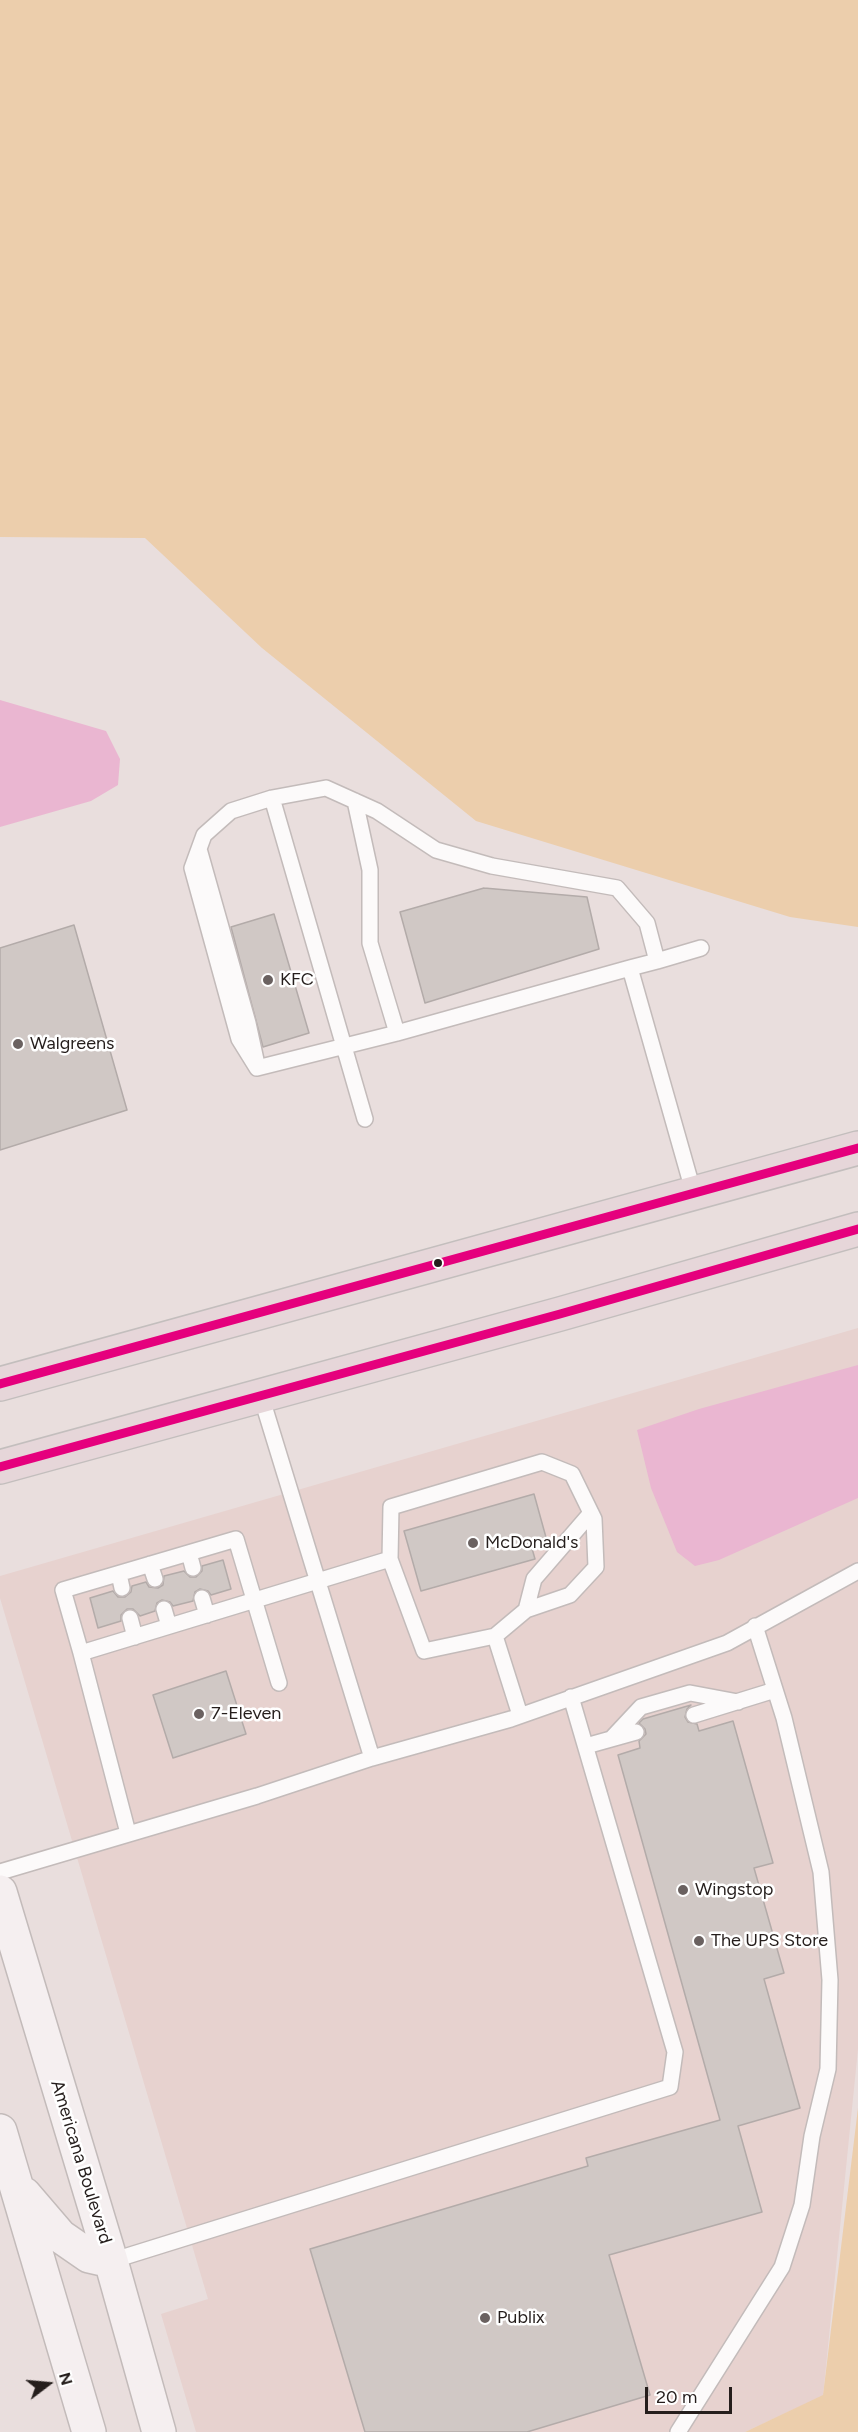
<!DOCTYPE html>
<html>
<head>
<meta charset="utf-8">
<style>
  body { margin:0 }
  #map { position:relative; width:858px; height:2432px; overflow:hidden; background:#e9dedd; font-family:Figtree,sans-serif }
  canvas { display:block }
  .north { position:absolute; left:18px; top:2354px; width:60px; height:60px; -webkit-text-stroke:4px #fff; paint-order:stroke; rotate:74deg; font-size:16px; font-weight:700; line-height:24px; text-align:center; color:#251e1c }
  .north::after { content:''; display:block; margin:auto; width:21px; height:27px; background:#251e1c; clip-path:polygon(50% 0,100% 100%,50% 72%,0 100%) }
  .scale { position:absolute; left:645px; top:2387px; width:87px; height:27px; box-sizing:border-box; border:3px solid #251e1c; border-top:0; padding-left:8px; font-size:18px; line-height:21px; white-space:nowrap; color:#251e1c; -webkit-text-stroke:4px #fff; paint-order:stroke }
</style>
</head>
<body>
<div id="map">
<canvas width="858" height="2432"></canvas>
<div class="north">N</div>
<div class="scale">20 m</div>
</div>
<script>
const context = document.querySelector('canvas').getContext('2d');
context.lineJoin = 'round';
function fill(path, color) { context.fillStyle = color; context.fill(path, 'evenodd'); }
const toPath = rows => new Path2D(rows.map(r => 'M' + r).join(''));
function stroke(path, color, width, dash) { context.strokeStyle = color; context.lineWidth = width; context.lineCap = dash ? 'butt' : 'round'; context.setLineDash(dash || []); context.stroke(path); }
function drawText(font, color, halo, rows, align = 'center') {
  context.font = font + ' Figtree,sans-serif'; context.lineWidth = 5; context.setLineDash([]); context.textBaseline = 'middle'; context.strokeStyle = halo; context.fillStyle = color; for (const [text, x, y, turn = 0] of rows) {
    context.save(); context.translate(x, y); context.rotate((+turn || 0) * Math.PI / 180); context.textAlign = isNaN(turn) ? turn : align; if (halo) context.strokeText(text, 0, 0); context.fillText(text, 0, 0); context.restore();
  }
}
fill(toPath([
  [858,1328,858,2049,823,2396,745,2432,196,2432,161,2314,208,2299,0,1598,0,1576]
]), '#e7d2cf');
fill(toPath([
  [0,0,858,0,858,927,790,917,476,821,262,648,145,538,0,537],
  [858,2108,858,2432,745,2432,823,2395]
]), '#ecceac');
fill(toPath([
  [0,700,106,731,120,759,118,785,91,801,0,827],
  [858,1365,858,1498,719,1560,695,1566,677,1552,651,1488,637,1430,699,1409]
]), '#eab6d1');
const building = toPath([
  [484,888,587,897,599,949,425,1003,400,912,484,888],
  [274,914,309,1033,263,1047,231,927,274,914],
  [74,925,127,1110,0,1150,0,948,74,925],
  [534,1494,547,1541,531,1545,535,1559,421,1591,404,1531,534,1494],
  [223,1560,231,1589,211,1595,208,1591,200,1589,195,1592,193,1601,173,1606,170,1602,162,1600,157,1603,155,1611,140,1616,133,1609,127,1609,121,1615,121,1621,98,1628,90,1598,113,1591,118,1597,125,1597,131,1592,132,1586,146,1582,149,1587,158,1588,163,1585,164,1576,184,1571,190,1577,196,1577,202,1571,202,1566,223,1560],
  [226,1671,246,1734,173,1758,153,1695,226,1671],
  [691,1705,687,1709,685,1717,688,1722,697,1724,699,1731,733,1721,773,1863,754,1868,784,1973,764,1979,800,2108,738,2126,762,2212,609,2255,650,2395,527,2432,365,2432,310,2249,588,2166,586,2158,720,2120,618,1755,640,1748,639,1741,646,1734,645,1729,639,1723,643,1719,691,1705]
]);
fill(building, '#d0c8c5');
stroke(building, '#b3aba9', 1.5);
const lane = toPath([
  [272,798,365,1119],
  [355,801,370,870,370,943,397,1033],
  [199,849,248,1023,256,1060],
  [657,961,647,923,617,888,492,866,436,850,377,811,326,788,272,798,231,811,204,835,192,868,239,1039,257,1068,397,1033,630,968,657,961,701,948],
  [630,968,694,1194],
  [261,1396,372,1758,511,1719,727,1643,858,1571],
  [189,1553,193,1568],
  [390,1559,391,1507,542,1462,572,1474,594,1519,596,1567,570,1595,526,1610,495,1636],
  [150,1564,155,1579],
  [119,1574,122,1588],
  [202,1598,207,1615],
  [164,1609,169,1626],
  [526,1610,534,1579,591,1513],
  [130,1618,135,1637],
  [81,1653,63,1590,236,1539,279,1683],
  [694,1715,775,1690],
  [612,1738,641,1707,690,1693,738,1702],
  [586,1746,636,1732],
  [128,1833,81,1653,390,1559,424,1651,495,1636,520,1715],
  [0,1872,257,1796,372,1758],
  [111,2261,670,2087,675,2052,571,1697],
  [678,2432,782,2267,802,2205,812,2136,828,2069,830,1980,821,1872,784,1718,755,1626]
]);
const secondary = toPath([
  [0,1892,111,2261,159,2432],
  [0,2131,89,2432],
  [24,2194,60,2236,89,2256,111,2261]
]);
const highway = toPath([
  [0,1384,858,1148],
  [0,1467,560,1314,858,1229]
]);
stroke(lane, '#c3bbba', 18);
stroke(secondary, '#c3bbba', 36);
stroke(highway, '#c3bebd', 36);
stroke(lane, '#fcfafa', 15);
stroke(secondary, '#f5eff0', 33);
stroke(highway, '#e6d6d9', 33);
stroke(toPath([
  [0,1384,858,1148],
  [0,1467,560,1314,858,1229]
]), '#e5007d', 9);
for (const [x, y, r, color] of [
  [268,980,6,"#6a6160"],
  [18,1044,6,"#6a6160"],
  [438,1263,5,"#251e1c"],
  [473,1543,6,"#6a6160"],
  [199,1714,6,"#6a6160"],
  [683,1890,6,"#6a6160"],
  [699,1941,6,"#6a6160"],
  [485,2318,6,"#6a6160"]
]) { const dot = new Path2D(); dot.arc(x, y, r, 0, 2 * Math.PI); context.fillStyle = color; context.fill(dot); stroke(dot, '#fff', 2); }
drawText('18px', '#251e1c', '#fff', [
  ["KFC",280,980],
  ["Walgreens",30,1044],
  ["McDonald's",485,1543],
  ["7-Eleven",211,1714],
  ["Wingstop",695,1890],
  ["The UPS Store",711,1941],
  ["Publix",497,2318]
], 'left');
drawText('18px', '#251e1c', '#fff', [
  ["Americana Boulevard",81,2162,73]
]);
</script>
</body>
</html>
